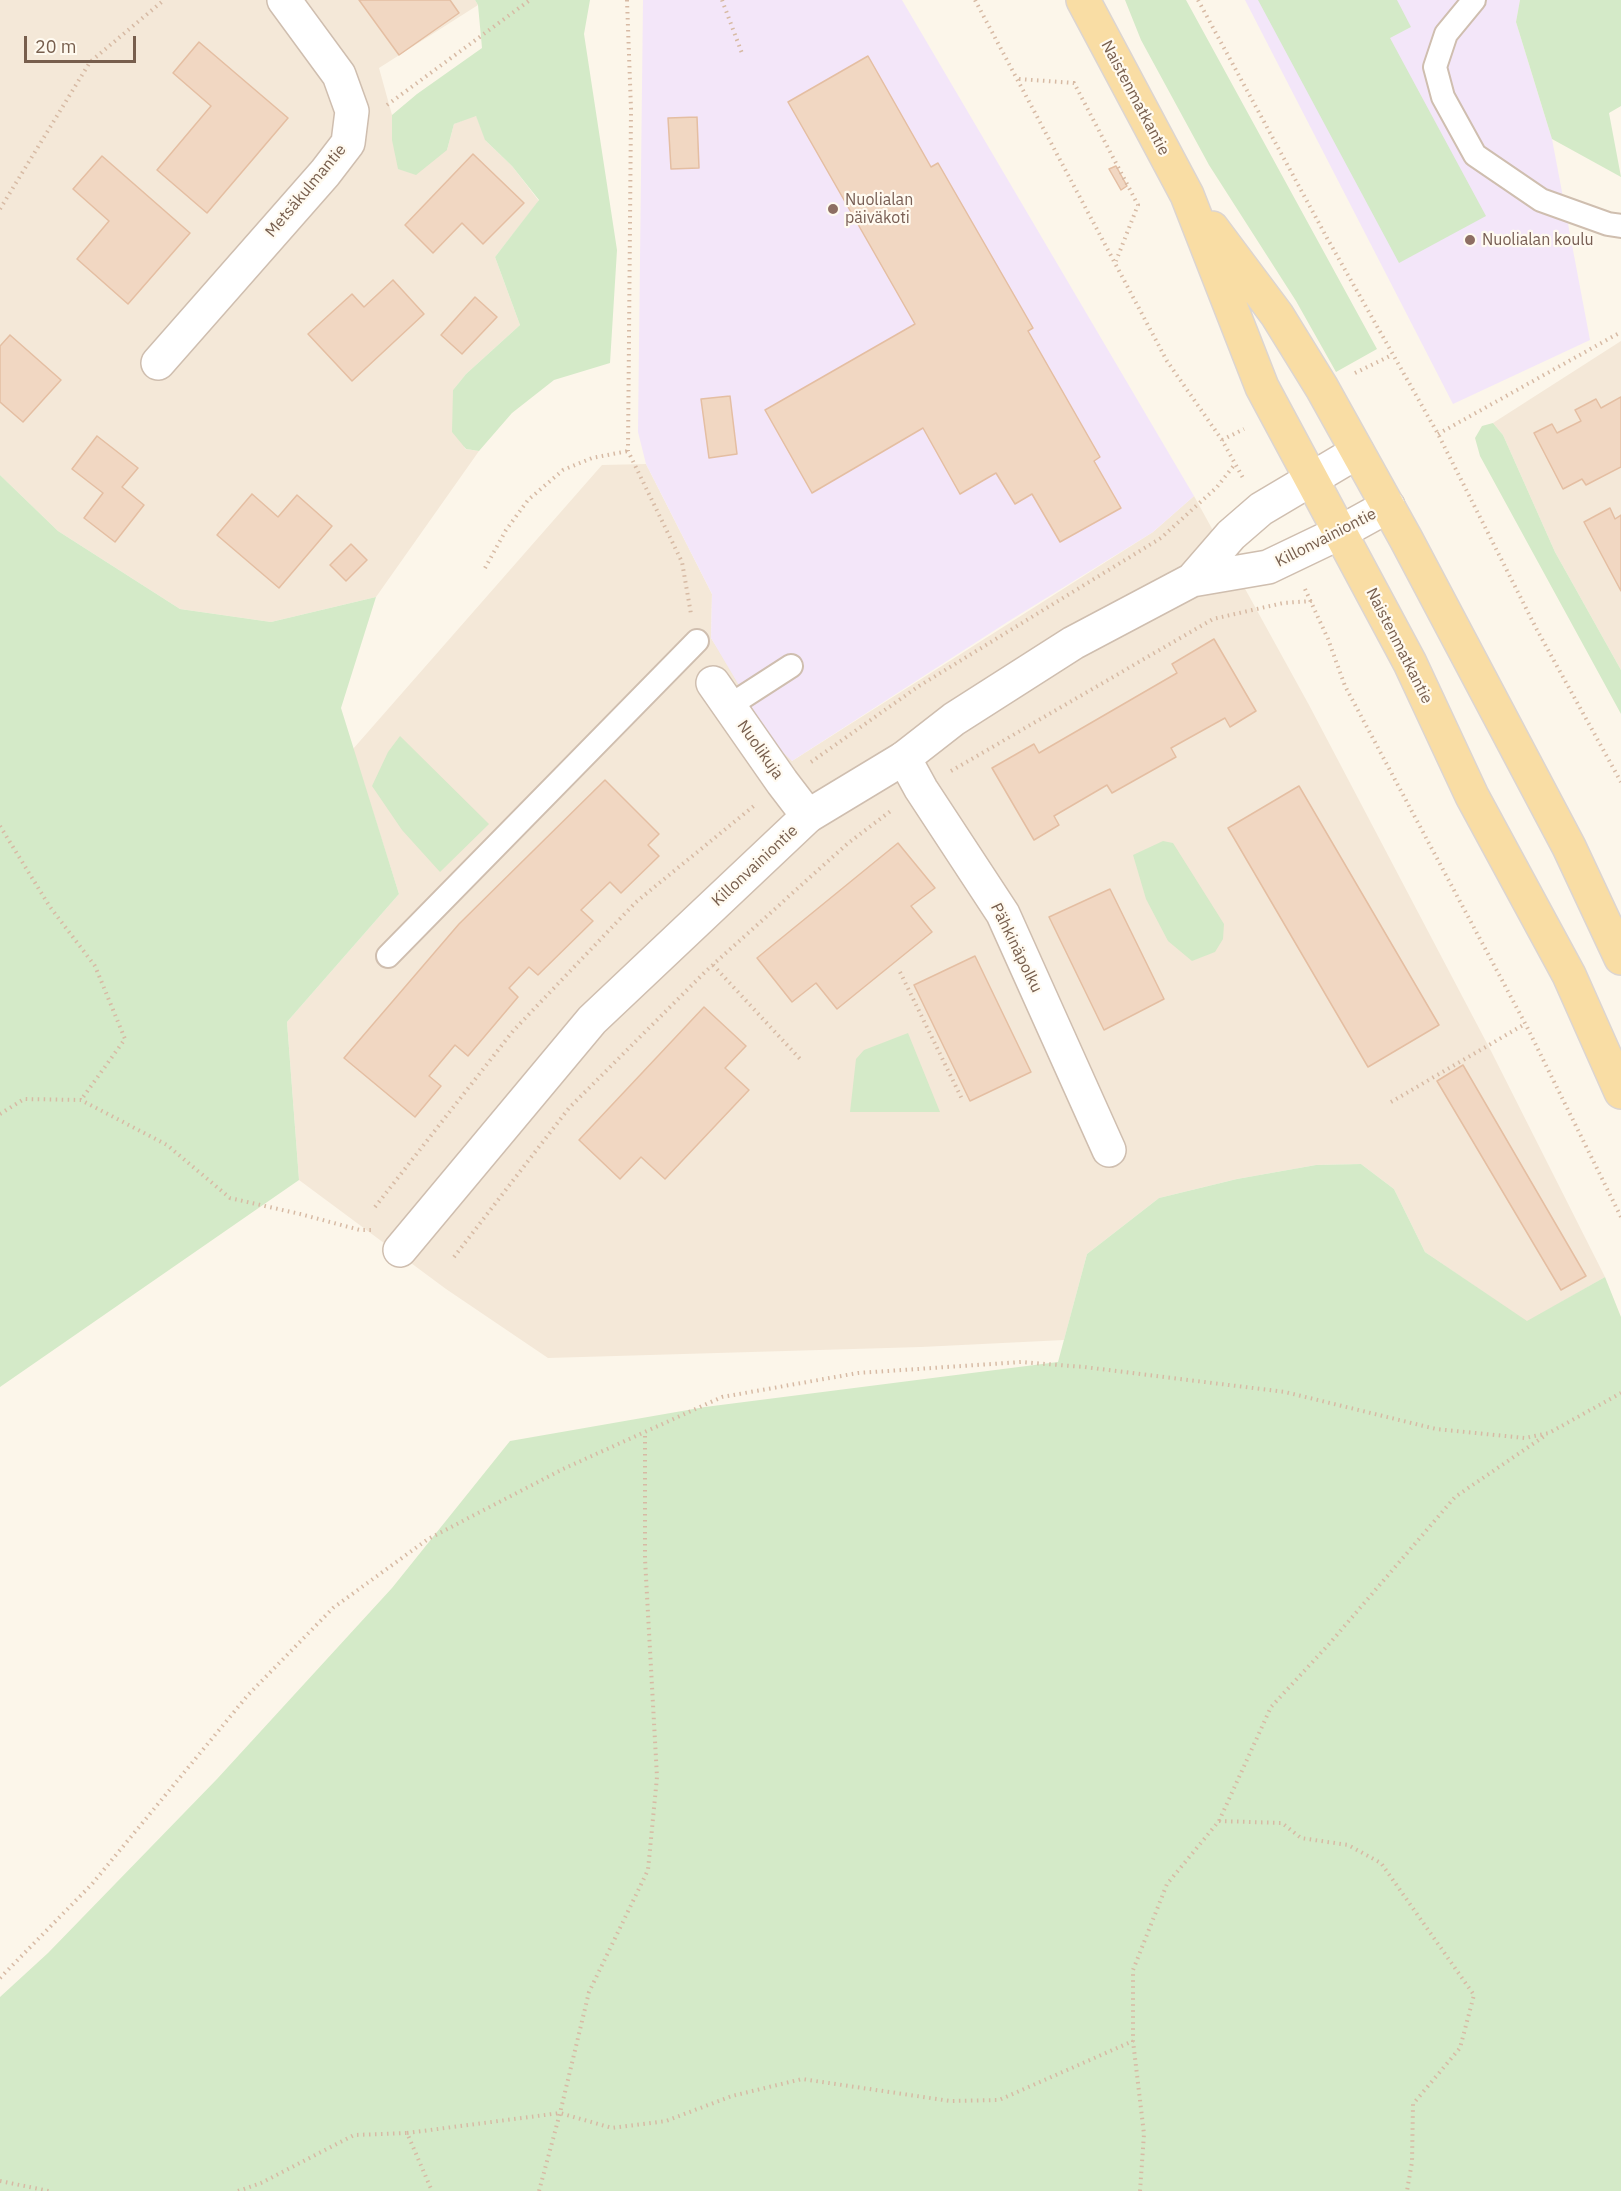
<!DOCTYPE html>
<html>
<head>
<meta charset="utf-8">
<style>
  body { margin:0 }
  #map { position:relative; width:1621px; height:2191px; overflow:hidden; background:#fcf6ea; font-family:"IBM Plex Sans",sans-serif }
  canvas { display:block }
  .scale { position:absolute; left:24px; top:36px; width:112px; height:27px; box-sizing:border-box; border:3px solid #775e4d; border-top:0; padding-left:8px; font-size:18px; line-height:21px; white-space:nowrap; color:#775e4d; -webkit-text-stroke:4px #fffaf0; paint-order:stroke }
</style>
</head>
<body>
<div id="map">
<canvas width="1621" height="2191"></canvas>
<div class="scale">20 m</div>
</div>
<script>
const context = document.querySelector('canvas').getContext('2d');
context.lineJoin = 'round';
function fill(path, color) { context.fillStyle = color; context.fill(path, 'evenodd'); }
const toPath = rows => new Path2D(rows.map(r => 'M' + r).join(''));
function stroke(path, color, width, dash) { context.strokeStyle = color; context.lineWidth = width; context.lineCap = dash ? 'butt' : 'round'; context.setLineDash(dash || []); context.stroke(path); }
function drawText(font, color, halo, rows, align = 'center') {
  context.font = font + ' "IBM Plex Sans",sans-serif'; context.lineWidth = 4.5; context.setLineDash([]); context.textBaseline = 'middle'; context.strokeStyle = halo; context.fillStyle = color; for (const [text, x, y, turn = 0] of rows) {
    context.save(); context.translate(x, y); context.rotate((+turn || 0) * Math.PI / 180); context.textAlign = isNaN(turn) ? turn : align; if (halo) context.strokeText(text, 0, 0); context.fillText(text, 0, 0); context.restore();
  }
}
fill(toPath([
  [0,0,475,0,478,5,379,68,392,115,392,140,447,150,454,124,476,115,486,141,512,166,539,201,495,257,520,325,466,374,453,390,465,449,479,451,376,597,271,622,180,609,58,531,0,475],
  [1621,341,1621,670,1555,552,1503,435,1493,423],
  [646,464,712,594,711,638,792,761,1153,532,1194,496,1309,705,1491,1051,1605,1277,1527,1322,1425,1252,1394,1189,1361,1164,1316,1165,1237,1179,1159,1198,1087,1254,1064,1340,921,1347,548,1358,446,1289,299,1180,287,1022,399,894,353,749,602,465]
]), '#f4e8d8');
fill(toPath([
  [643,0,902,0,1194,496,1153,532,1009,621,792,761,773,743,711,638,712,594,646,464,638,432],
  [1245,0,1520,0,1516,22,1552,139,1590,340,1453,404]
]), '#f3e6f9');
fill(toPath([
  [475,0,590,0,584,34,617,250,610,363,554,380,512,413,479,451,466,449,452,432,453,390,466,374,520,325,495,257,539,200,512,166,485,140,476,116,454,124,447,150,416,175,398,169,392,140,392,115,417,94,482,48,478,5],
  [1125,0,1186,0,1377,349,1336,372,1296,301,1209,165,1141,40],
  [1258,0,1397,0,1411,27,1390,38,1486,216,1399,263],
  [1520,0,1621,0,1621,106,1609,113,1621,177,1552,139,1516,22],
  [1493,423,1503,435,1555,552,1621,670,1621,714,1480,456,1475,438,1482,426],
  [0,475,58,531,180,609,271,622,376,597,341,708,399,894,287,1022,299,1180,0,1387],
  [400,736,489,824,440,872,402,830,372,786,388,752],
  [1163,841,1173,843,1224,924,1223,939,1215,952,1192,961,1168,941,1146,899,1133,855],
  [908,1033,940,1112,850,1112,856,1059,864,1050],
  [1361,1164,1394,1189,1425,1252,1527,1321,1605,1277,1621,1317,1621,2191,0,2191,0,1997,48,1953,217,1779,392,1588,510,1441,705,1407,1058,1362,1087,1254,1159,1198,1237,1179,1316,1165]
]), '#d4eac8');
const building = toPath([
  [359,0,450,0,459,13,399,55,359,0],
  [199,42,288,118,207,213,157,170,211,106,173,73,199,42],
  [868,56,931,167,938,163,1033,328,1028,331,1100,457,1094,461,1121,508,1060,542,1032,494,1015,504,996,473,960,494,923,428,812,493,765,410,915,324,788,102,868,56],
  [697,117,699,168,671,169,668,118,697,117],
  [473,154,524,203,483,244,462,223,433,253,405,225,473,154],
  [102,156,190,233,128,304,77,259,109,221,73,189,102,156],
  [1116,166,1127,186,1121,190,1109,169,1116,166],
  [393,280,424,314,352,381,308,334,352,294,364,307,393,280],
  [475,297,497,317,462,354,441,335,475,297],
  [10,335,61,380,23,422,0,402,0,346,10,335],
  [730,396,737,454,709,458,701,399,730,396],
  [1621,397,1621,467,1586,485,1582,479,1563,489,1534,433,1552,424,1557,433,1581,421,1575,410,1596,399,1601,408,1621,397],
  [97,436,138,468,122,487,144,505,115,542,84,518,103,493,72,469,97,436],
  [252,494,278,517,297,495,332,526,279,588,217,535,252,494],
  [1610,508,1615,519,1621,515,1621,591,1584,522,1610,508],
  [351,544,367,560,346,581,330,565,351,544],
  [1214,639,1256,711,1230,727,1225,718,1171,748,1176,757,1112,793,1107,785,1054,816,1059,825,1034,840,992,768,1034,744,1039,753,1177,673,1172,664,1214,639],
  [605,780,659,834,648,845,659,856,621,893,610,882,581,910,593,921,538,975,529,967,509,988,518,997,468,1056,455,1045,429,1076,441,1086,415,1117,344,1058,459,924,605,780],
  [1299,786,1439,1025,1368,1067,1228,828,1299,786],
  [898,843,935,888,911,906,932,932,837,1009,816,983,792,1002,757,958,898,843],
  [1110,889,1164,999,1104,1030,1049,917,1110,889],
  [975,956,1031,1072,970,1101,914,985,975,956],
  [704,1007,746,1046,725,1068,749,1090,665,1179,641,1157,620,1179,579,1140,704,1007],
  [1463,1065,1586,1276,1561,1290,1437,1081,1463,1065]
]);
fill(building, '#f1d7c2');
stroke(building, '#e4bea2', 1.5);
const service = toPath([
  [1474,0,1446,34,1435,67,1443,97,1475,155,1541,200,1608,224,1621,226],
  [729,706,791,666],
  [388,956,697,641]
]);
const minor = toPath([
  [158,363,325,173,348,143,352,111,339,75,284,0],
  [713,683,782,782,808,816],
  [904,758,921,789,1003,914,1109,1150]
]);
const tertiary = toPath([
  [1192,580,1231,535,1261,509,1357,452],
  [400,1250,592,1020,808,816,904,758,954,719,1073,643,1192,580,1268,567,1339,533,1388,506]
]);
const primary = toPath([
  [1083,0,1187,195,1262,387,1410,663,1472,796,1569,975,1621,1092],
  [1212,228,1277,315,1322,388,1406,539,1569,847,1621,958]
]);
stroke(service, '#cfbeaf', 26);
stroke(minor, '#cfbeaf', 36);
stroke(tertiary, '#cfbeaf', 36);
stroke(primary, '#dcd5d1', 36);
stroke(toPath([
  [627,0,631,109,628,451,682,562,691,614],
  [722,0,743,56],
  [975,0,1167,361,1222,440,1243,478],
  [1198,0,1327,238,1438,434,1536,628,1621,782],
  [1019,79,1074,83,1138,205,1116,261],
  [387,105,530,0],
  [0,209,90,62,164,0],
  [1355,373,1392,355],
  [1438,434,1621,332],
  [1222,440,1244,429],
  [485,568,506,530,528,500,563,470,592,458,628,451],
  [1305,589,1328,639,1345,686,1527,1027,1621,1217],
  [811,762,919,686,1161,538,1217,487,1235,464],
  [951,771,1213,619,1283,603,1312,601],
  [0,826,50,907,95,966,125,1039,81,1100],
  [713,965,801,1060],
  [900,972,962,1099],
  [1391,1102,1525,1024],
  [0,1114,24,1099,81,1100,167,1145,230,1198,300,1214,360,1230,372,1230],
  [375,1207,513,1031,636,902,755,805],
  [454,1257,569,1108,706,971,847,844,892,810],
  [1219,1821,1282,1823,1301,1838,1348,1845,1381,1863,1474,1995,1460,2048,1413,2104,1412,2162,1407,2191],
  [0,1978,92,1884,248,1695,333,1608,428,1539,563,1469,722,1397,858,1373,1021,1362,1084,1367,1285,1392,1436,1429,1525,1438,1549,1433,1621,1393],
  [407,2133,560,2113,612,2128,666,2121,732,2096,802,2079,950,2101,999,2100,1133,2041],
  [0,2181,49,2191],
  [238,2191,261,2183,354,2135,407,2133,432,2191],
  [539,2191,560,2113,589,1992,648,1870,657,1777,645,1559,645,1434],
  [1140,2191,1144,2134,1133,2041,1133,1970,1167,1884,1219,1821,1271,1707,1330,1643,1455,1497,1546,1435]
]), '#d7baa4', 4, [1.5, 4.5]);
stroke(service, '#fff', 22);
stroke(minor, '#fff', 33);
stroke(tertiary, '#fff', 33);
stroke(primary, '#f9dda4', 33);
for (const [x, y, r, color] of [
  [833,209,6,"#8d6e63"],
  [1470,240,6,"#8d6e63"]
]) { const dot = new Path2D(); dot.arc(x, y, r, 0, 2 * Math.PI); context.fillStyle = color; context.fill(dot); stroke(dot, '#fffaf0', 2); }
drawText('16px', '#775e4d', '#fffaf0', [
  ["Naistenmatkantie",1135,98,62],
  ["Metsäkulmantie",306,191,-50],
  ["Killonvainiontie",1326,538,-27],
  ["Naistenmatkantie",1399,646,63],
  ["Nuolikuja",760,750,55],
  ["Killonvainiontie",755,866,-43],
  ["Pähkinäpolku",1016,948,64]
]);
drawText('16px', '#785e54', '#fffaf0', [
  ["Nuolialan",845,200],
  ["päiväkoti",845,218],
  ["Nuolialan koulu",1482,240]
], 'left');
</script>
</body>
</html>
